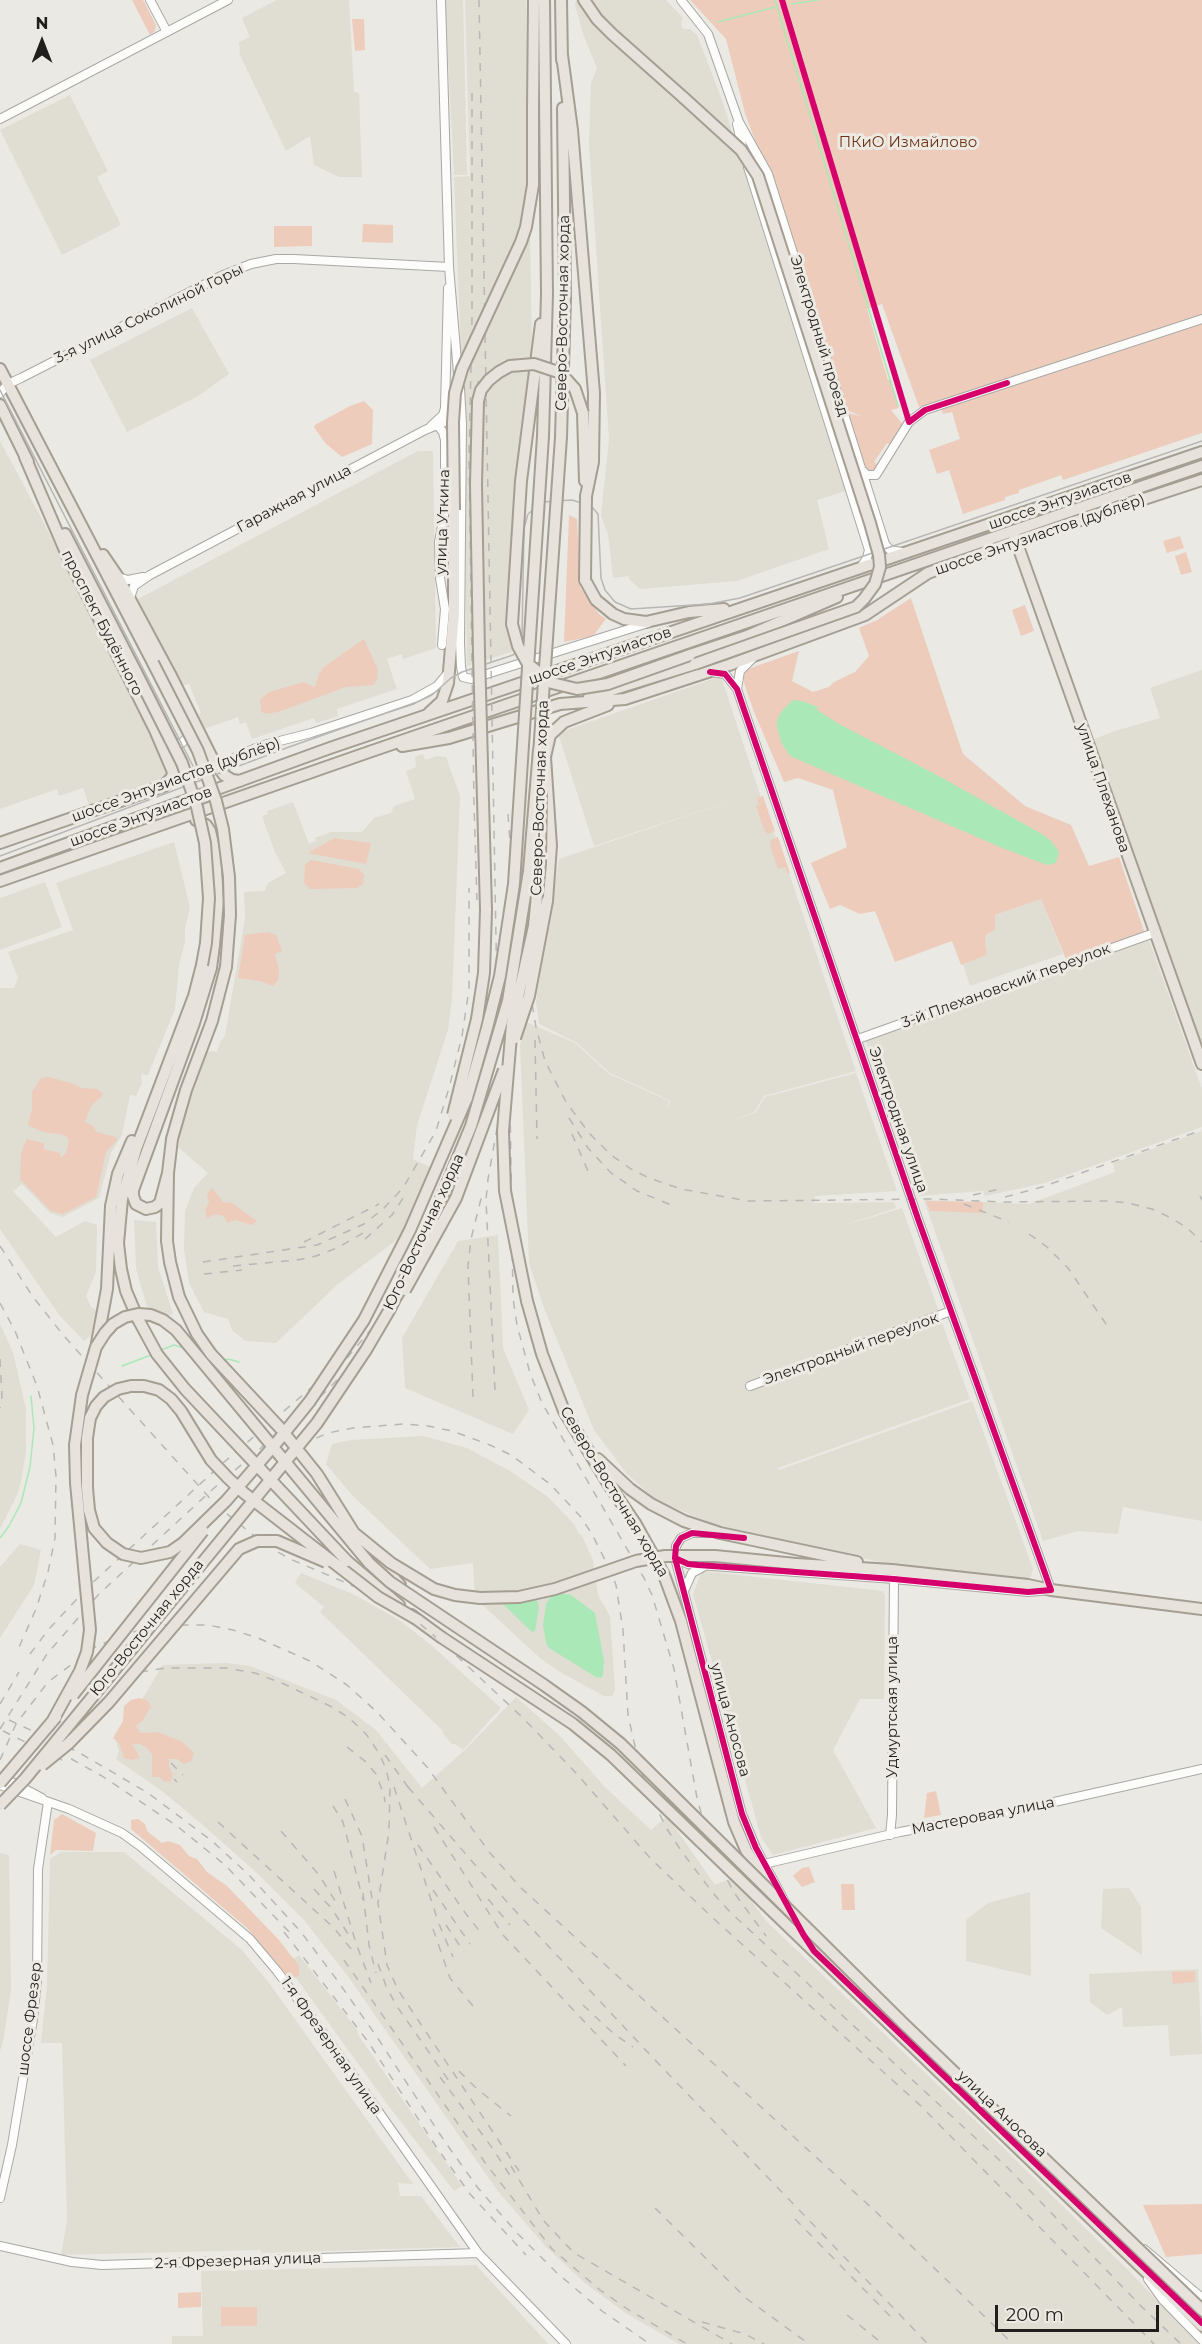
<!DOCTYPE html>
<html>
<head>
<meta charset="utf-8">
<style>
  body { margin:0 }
  #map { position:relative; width:1202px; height:2344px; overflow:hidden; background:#eae9e4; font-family:Montserrat,sans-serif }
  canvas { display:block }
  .north { position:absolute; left:12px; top:12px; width:60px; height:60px; -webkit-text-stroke:4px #eceae2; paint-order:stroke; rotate:0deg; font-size:16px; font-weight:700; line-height:24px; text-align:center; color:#201f1d }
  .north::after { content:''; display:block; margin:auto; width:21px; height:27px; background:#201f1d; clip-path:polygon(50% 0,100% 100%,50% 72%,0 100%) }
  .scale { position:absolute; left:995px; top:2305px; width:164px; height:27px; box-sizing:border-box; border:3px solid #201f1d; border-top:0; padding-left:8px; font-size:18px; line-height:21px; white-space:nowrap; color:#201f1d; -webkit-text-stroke:4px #eceae2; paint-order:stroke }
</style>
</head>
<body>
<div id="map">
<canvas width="1202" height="2344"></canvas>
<div class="north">N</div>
<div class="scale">200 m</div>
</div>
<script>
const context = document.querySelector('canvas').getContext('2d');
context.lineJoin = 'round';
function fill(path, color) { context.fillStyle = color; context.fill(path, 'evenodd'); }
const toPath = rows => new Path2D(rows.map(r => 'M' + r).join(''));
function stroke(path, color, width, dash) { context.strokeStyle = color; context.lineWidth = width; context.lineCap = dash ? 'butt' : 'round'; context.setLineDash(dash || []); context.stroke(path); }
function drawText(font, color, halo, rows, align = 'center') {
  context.font = font + ' Montserrat,sans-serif'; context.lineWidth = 6; context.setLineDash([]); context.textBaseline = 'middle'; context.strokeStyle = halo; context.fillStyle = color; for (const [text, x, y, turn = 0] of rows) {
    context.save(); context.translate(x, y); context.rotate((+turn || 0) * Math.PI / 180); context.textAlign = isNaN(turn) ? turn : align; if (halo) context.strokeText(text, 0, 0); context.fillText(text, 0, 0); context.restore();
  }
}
fill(toPath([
  [277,0,349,0,354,92,359,93,362,177,339,177,314,165,310,136,286,151,240,55,239,42,250,37,242,18],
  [445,0,463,0,467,175,454,175],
  [465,0,526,0,532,350,521,438,518,640,511,652,467,666,463,401,454,177,470,176],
  [576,0,666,0,683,18,681,24,683,29,690,29,697,35,722,100,846,491,817,500,829,549,737,581,640,589,629,579,628,576,613,578,608,534,601,516,609,439,589,144,591,83,597,68,583,34,575,5],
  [70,95,108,171,97,177,121,225,62,255,0,130],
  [192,308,229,374,198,396,127,432,90,360],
  [0,441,46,527,139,715,152,732,168,771,164,779,89,805,83,788,59,796,57,789,0,809],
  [418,451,433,451,436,648,403,659,402,654,387,659,397,689,337,709,338,716,316,723,314,718,252,739,246,722,240,724,238,717,204,729,199,714,201,713,189,684,181,686,136,600],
  [1202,670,1202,1049,1091,740,1115,731,1160,718,1150,688],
  [721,676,759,792,791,879,856,1071,764,1096,754,1112,727,1123,756,1112,765,1097,856,1073,897,1191,815,1196,814,1203,894,1202,896,1208,839,1227,902,1208,939,1312,751,1389,941,1320,970,1399,778,1468,779,1470,972,1401,1033,1569,1031,1576,1028,1579,898,1566,718,1526,656,1500,627,1474,594,1430,544,1308,529,1263,520,1045,526,1022,575,1043,609,1074,669,1101,667,1108,671,1101,610,1073,577,1043,539,1024,536,1001,559,859,755,793,594,846,558,733],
  [423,754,425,760,437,756,446,757,460,796,452,998,448,1030,417,1125,413,1159,437,1170,406,1233,338,1284,276,1343,245,1341,232,1330,228,1319,204,1312,189,1283,184,1249,185,1211,194,1188,208,1173,178,1147,185,1112,208,1051,217,1052,220,1042,225,1036,245,918,244,892,265,891,268,883,286,873,274,850,262,816,268,814,267,811,293,802,309,844,316,841,315,838,331,832,362,832,374,818,391,813,394,806,415,799,406,771,416,767,415,757],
  [174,842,190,907,185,928,185,941,179,965,175,1009,148,1075,141,1074,142,1083,136,1096,130,1095,122,1135,111,1153,99,1198,63,1217,50,1213,22,1184,13,1191,56,1237,85,1221,97,1225,96,1272,86,1296,91,1307,100,1312,106,1324,84,1341,60,1316,0,1229,0,988,14,988,18,978,8,952,73,930,56,883],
  [45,882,62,927,0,950,0,898],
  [1041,899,1063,954,970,986,963,964,987,955,985,941,995,915],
  [1148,937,1202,1089,1202,1127,1045,1183,985,1196,983,1191,918,1196,866,1041],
  [1202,1131,1202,1521,1123,1507,1118,1534,1078,1531,1043,1541,924,1200,1029,1204,1115,1172,1113,1163],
  [134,1220,156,1222,158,1267,173,1314,152,1324,136,1269],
  [498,1235,503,1348,529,1410,513,1434,405,1388,402,1338,458,1241],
  [0,1324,13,1352,26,1409,26,1452,21,1481,17,1495,0,1529],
  [423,1436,467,1448,510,1471,548,1497,574,1524,579,1534,582,1536,593,1560,598,1595,610,1616,615,1690,612,1696,604,1696,560,1672,540,1658,475,1598,473,1563,430,1569,352,1495,326,1464,332,1444,351,1440],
  [20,1544,41,1550,34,1585,0,1638,0,1567],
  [702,1571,883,1591,885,1596,884,1699,860,1699,833,1750,876,1828,773,1855,761,1837,693,1594],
  [301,1573,355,1595,399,1620,431,1645,501,1708,463,1750,455,1744,452,1744,443,1734,443,1731,320,1612,324,1607,295,1583],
  [226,1663,250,1666,336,1700,376,1730,422,1788,466,1749,516,1697,559,1735,606,1788,651,1830,667,1816,715,1885,734,1877,766,1921,984,2129,1127,2269,1199,2344,679,2344,627,2314,586,2284,546,2247,497,2190,347,1975,304,1920,258,1874,203,1825,162,1791,116,1759,119,1751,115,1739,148,1690,162,1665],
  [61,1852,124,1852,242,1950,269,1983,413,2184,398,2183,400,2196,421,2196,460,2247,261,2253,261,2250,61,2255,67,2221,62,2043,41,2043,47,1986,50,1859],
  [0,1853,9,1855,11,1990,3,2042,0,2051],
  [1129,1888,1141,1907,1142,1955,1101,1928,1103,1889],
  [1030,1892,1031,1976,966,1961,966,1920,988,1903],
  [299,1955,358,2031,357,2033,462,2186,454,2191,388,2105,286,1964],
  [1198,1969,1202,2054,1170,2056,1168,2025,1123,2027,1122,2007,1107,2015,1090,2002,1089,1974],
  [476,2265,548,2344,172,2344,172,2336,203,2336,201,2271]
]), '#e0ddd3');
fill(toPath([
  [132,0,143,0,156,25,155,31,150,35],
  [690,0,1202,0,1202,317,919,407,882,304,867,309,888,380,891,379,899,408,891,410,904,426,891,445,887,443,874,462,878,465,873,472,865,470,845,412,864,417,846,410,821,325,745,113,726,39],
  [352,19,364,19,365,50,355,51],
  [363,224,393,225,393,243,362,242],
  [274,226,312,226,312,246,274,247],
  [1202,322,1202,433,1063,480,1061,475,1039,483,1019,490,1019,493,1005,497,1005,500,963,514,949,470,937,474,929,450,960,439,952,412,943,414,941,408],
  [364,401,373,410,372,444,342,457,325,443,314,427,315,425,350,406],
  [569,515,577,519,580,587,599,614,606,619,593,636,564,642],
  [1180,536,1184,548,1167,553,1163,541],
  [1186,552,1192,572,1181,575,1175,556],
  [911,598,963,754,1025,806,1071,825,1089,866,1119,857,1145,934,1103,949,1066,959,1041,899,995,915,995,930,987,934,985,941,987,955,961,965,952,941,895,962,875,911,860,914,840,905,830,909,811,863,847,847,833,790,798,778,784,782,754,712,744,683,744,676,748,669,799,651,792,681,813,692,829,687,834,682,855,672,869,656,859,628,877,620],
  [1025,605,1034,631,1021,636,1012,610],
  [364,639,378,670,377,680,373,685,346,687,281,711,267,714,261,712,260,700,269,692,304,682,315,687,319,674,324,667],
  [763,796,775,831,768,834,764,830,756,806,759,805,757,798],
  [778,837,790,873,788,874,785,867,778,869,770,846,771,840],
  [334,838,371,843,366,864,308,853],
  [311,860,359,869,364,875,363,884,357,888,310,889,304,883,305,865],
  [268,932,276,935,282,951,275,954,279,971,278,980,273,986,260,981,238,978,245,935],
  [49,1077,74,1084,81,1088,98,1089,103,1095,91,1106,85,1122,92,1125,97,1132,116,1137,117,1140,106,1152,96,1197,63,1214,51,1211,20,1179,21,1154,27,1139,44,1143,44,1149,60,1153,61,1158,66,1153,69,1141,65,1135,43,1132,28,1125,32,1109,32,1092,41,1078],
  [212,1188,223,1202,232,1203,257,1221,251,1225,236,1220,228,1223,223,1216,215,1214,207,1218,205,1210,209,1202,207,1195],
  [926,1201,983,1202,983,1213,930,1211],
  [139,1698,147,1700,151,1707,142,1721,136,1726,140,1733,157,1732,181,1741,194,1753,191,1761,184,1764,177,1759,169,1759,169,1767,173,1775,170,1782,163,1781,160,1777,152,1777,152,1754,147,1748,140,1744,132,1744,140,1758,132,1760,124,1758,119,1743,113,1738,123,1721,124,1706,131,1700],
  [936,1791,941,1815,924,1818,927,1793],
  [62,1814,96,1833,93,1851,56,1850,50,1855,54,1820],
  [138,1819,145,1824,147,1831,162,1843,168,1841,180,1845,189,1856,197,1859,207,1872,227,1886,279,1940,299,1966,299,1976,290,1979,247,1928,131,1829,131,1820],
  [809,1867,815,1882,802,1887,793,1876,802,1868],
  [841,1884,854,1884,855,1910,842,1910],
  [1195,1971,1195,1982,1173,1984,1172,1972],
  [1202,2204,1202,2254,1166,2257,1143,2205],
  [201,2292,201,2307,178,2308,178,2293],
  [221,2307,257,2307,257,2326,221,2326]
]), '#edccbc');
fill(toPath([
  [793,700,802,701,818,707,817,710,839,724,937,775,1042,834,1051,841,1059,852,1056,863,1047,865,1000,847,790,756,782,744,777,727,777,720,781,712],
  [560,1593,571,1595,595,1613,604,1661,603,1675,601,1678,596,1677,549,1648,546,1643,543,1625,546,1604,553,1594],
  [536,1597,539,1607,535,1631,532,1632,502,1603,501,1599]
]), '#abe8b8');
stroke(toPath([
  [775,0,898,406],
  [792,4,819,0],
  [718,22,775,7],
  [161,1350,174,1345,184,1348,198,1364],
  [223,1361,228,1359,239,1362],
  [122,1366,151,1355],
  [0,1538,9,1526,21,1503,30,1467,34,1428,31,1396]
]), '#abe8b8', 1.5);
const minor = toPath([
  [150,0,167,32],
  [441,0,449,267,458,373],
  [681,0,708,34,739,122,768,174,885,544,890,550,902,552],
  [0,119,228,0],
  [737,124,743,150],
  [748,167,869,550,867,558,861,567],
  [460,388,462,424,460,643,461,667,463,677,471,679,648,623],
  [0,393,8,384,21,378,221,276,251,264,276,259,294,259,449,267],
  [431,426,443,415,445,408,448,288],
  [438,426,443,432,445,440,445,510,439,542,440,578,445,609,442,645],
  [862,470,867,475,876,475,909,422,925,410,1202,319],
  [118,577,128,580,143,577],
  [130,598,134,586,150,575,425,430,447,421,455,414],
  [737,689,740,671,754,657],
  [169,745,182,743,191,733],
  [164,786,201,773,260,746,311,733,412,700,437,686,448,673],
  [858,1039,1154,933],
  [750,1386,951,1311],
  [710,1533,692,1533,681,1538,676,1546,675,1558,742,1814,756,1848,786,1904],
  [675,1558,688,1564,698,1565,894,1579,1028,1592,1051,1590,918,1219,737,689,725,674,711,672],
  [684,1591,692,1573,703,1567],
  [2,1777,42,1798],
  [0,1785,69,1809,122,1833,140,1846,250,1939,277,1971,326,2037,478,2253,566,2344],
  [890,1835,892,1815,894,1579],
  [764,1864,900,1832,1032,1807,1202,1769],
  [0,2198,12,2145,33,2019,37,1981,38,1869,48,1802],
  [0,2246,72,2262,102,2265,478,2253],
  [1144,2249,1202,2298],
  [1148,2279,1163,2300,1202,2340]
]);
const major = toPath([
  [561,0,562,60],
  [584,0,597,19,612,34,684,98],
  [562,55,572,130,594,393,593,462,586,496],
  [533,110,534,0],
  [0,369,153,663],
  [0,405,28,462],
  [583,413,585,481],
  [527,434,541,324],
  [543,436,547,294,544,0],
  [561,437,565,297,563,108],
  [65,534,136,672],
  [1014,535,1202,1064],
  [103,555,118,577,170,674,212,758,224,775,232,780,240,781],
  [585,580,596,600,613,614,624,619,646,622,689,612,724,609],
  [690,655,747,636,837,597],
  [589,697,695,664],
  [429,713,442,701,448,683,454,612,454,510],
  [402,746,449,738,560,704,625,699,729,665,865,615,928,573,1016,541,1202,480],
  [0,843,164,786,172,777,173,772,155,730,67,555,25,457],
  [0,868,330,748,1202,452],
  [0,881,369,752,1202,466],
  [547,901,551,846,545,757,550,735,564,722,608,705],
  [168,1173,160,1203,155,1207,146,1209,136,1204,133,1196,133,1190,194,1023,211,968,214,945,218,901,215,853,210,831,206,825,196,820],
  [170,1262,167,1241,168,1173,172,1139,186,1090,212,1021,226,967],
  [527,1301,542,1354,564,1411,609,1485,635,1523,664,1575,681,1621,734,1822,746,1850,768,1886],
  [138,1319,126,1291,121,1269,118,1243,122,1199,136,1149,194,996,202,965],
  [97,1343,107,1289,111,1206,118,1174,132,1141],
  [598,1459,630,1489,651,1504,684,1521,720,1533,857,1562],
  [362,1543,400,1585],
  [347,1561,399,1605],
  [796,1564,892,1570,1028,1585,1051,1590,1202,1609],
  [411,1615,441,1637],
  [766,1905,1202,2326]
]);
stroke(minor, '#a8a8a4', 10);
stroke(major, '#a59e92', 14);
stroke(minor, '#fcfcfb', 8);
stroke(major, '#e7e2dc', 10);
stroke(toPath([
  [0,390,193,766,204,775,213,777],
  [0,856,289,747,417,702,432,695,451,678,462,672,513,655,517,651,522,637,524,528,528,514,542,502,572,500,591,506,598,514,601,578,605,590,615,602,631,609,709,604,740,598,1202,441]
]), '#b7b7b6', 1.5);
stroke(toPath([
  [472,93,472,319,469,458,474,805,477,900],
  [478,381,478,423],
  [508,814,514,897,536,1027,545,1061,566,1102,589,1133,611,1155,631,1169,649,1178,681,1189,748,1201,931,1199,1003,1202,1107,1201,1128,1203,1152,1209,1169,1217,1186,1227,1202,1242],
  [506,949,509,1037,513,1298,517,1325,530,1373,542,1403,644,1578,652,1595,674,1669,697,1798,707,1834,723,1872,735,1894,766,1936],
  [535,1040,537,1139],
  [569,1118,588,1148,610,1172,637,1191,676,1207],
  [572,1134,591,1178],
  [973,1195,1004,1188],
  [1200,1196,1202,1200],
  [1005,1197,1042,1187,1202,1130],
  [964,1204,1009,1222],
  [1029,1234,1047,1247,1068,1268,1108,1327],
  [365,1239,392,1215,405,1195],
  [304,1242,379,1204],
  [0,1246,33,1297,64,1336,216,1505,263,1543,290,1559,377,1596,408,1614,443,1643,523,1718,576,1773,651,1859,713,1918,921,2106,1154,2344],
  [203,1262,317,1245,364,1224,383,1209,403,1188,436,1131,449,1088,462,1036,469,989,469,888],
  [233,1266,297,1260,316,1256,337,1248,370,1229],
  [204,1274,242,1270],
  [0,1303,15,1331,37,1386,53,1445,56,1476,55,1538,48,1572,36,1609,16,1654],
  [347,1358,373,1327,428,1240,457,1169,475,1098,487,995,487,834],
  [0,1359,2,1397,0,1408],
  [495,1390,486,1200,488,1179,504,1089],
  [473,1397,468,1266,471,1239,482,1195],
  [231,1482,282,1453,328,1433,353,1428,403,1424,428,1426,452,1431,490,1445,511,1455,550,1484,580,1516,592,1534,611,1572,616,1585,623,1630,628,1715,634,1742,646,1787,667,1829,682,1852,713,1893,730,1912,1008,2168,1142,2307,1181,2344],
  [30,1654,49,1629,90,1585,223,1463,318,1382,349,1348],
  [140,1672,166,1668,226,1668,255,1673,284,1684,330,1706,348,1717,366,1734,379,1753,386,1769,390,1786,389,1831,378,1903,387,1965,398,1990,519,2171],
  [0,1704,19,1672],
  [9,1720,78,1752,148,1793,212,1841,249,1875,301,1932,337,1980,377,2037,445,2142,478,2188,518,2234,557,2273,602,2311,650,2344],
  [0,1729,47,1654,99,1594,213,1489,318,1399,353,1364,378,1335,435,1250,467,1176,477,1141,485,1102,497,994,479,0],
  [3,1731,62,1760],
  [347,1747,366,1762,376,1774,384,1795,385,1802],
  [57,1751,102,1776,177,1826,225,1865,292,1935],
  [385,1755,413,1794],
  [0,1760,16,1724,48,1682,95,1647,129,1633,162,1625,208,1625,233,1630,258,1638,310,1661,347,1685,377,1712,427,1767,490,1853,520,1887,874,2210,1013,2344],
  [171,1763,183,1775],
  [174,1779,177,1782],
  [394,1787,439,1924,453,1957],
  [408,1787,507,1902,654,2059,928,2344],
  [345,1799,362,1836,373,1905],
  [333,1806,343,1822,363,1900],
  [218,1822,334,1928,356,1955],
  [434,1827,503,1935,626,2066],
  [281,1831,319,1875,339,1907],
  [418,1845,466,1914,481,1933],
  [334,1871,356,1943,371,1983],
  [314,1889,332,1909,350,1937],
  [433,1890,470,1944],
  [363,1893,369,1945,376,1973],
  [488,1899,510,1925],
  [446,1925,464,1952],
  [433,1929,450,1978,473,2006],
  [284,1932,369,2043,437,2148,470,2194,526,2255],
  [344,1960,486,2164,552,2249,600,2290,629,2310,687,2344],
  [378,1964,386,1986,396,2005,449,2081],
  [583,2005,614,2034,633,2047],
  [459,2071,476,2088,511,2116],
  [440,2077,493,2149,511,2177],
  [511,2166,543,2220,574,2253,732,2344],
  [655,2208,747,2299,809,2344],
  [795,2219,890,2316],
  [847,2315,883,2344],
  [702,2322,745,2334,764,2344]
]), '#b7b7b6', 1.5, [8, 8]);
const majorBridge = toPath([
  [684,98,741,150,758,176,870,523,879,555,880,567,875,584,864,599,856,607,695,664],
  [527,434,521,481,512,624,518,646,528,664,552,683,577,689,608,684,690,655],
  [454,510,453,422,455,393,462,369,521,242,526,227,533,185,533,110],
  [585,580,586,496],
  [153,663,198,751,216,801,223,829,229,877,230,915,226,967],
  [136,672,182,763,197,807,205,843,209,898,206,943,202,965],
  [539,754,561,437],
  [515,1038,529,996,547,901],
  [453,1115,477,1019,484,973,486,910,479,654,476,484,478,401,481,390,489,380,499,372,510,366,534,364,558,372,567,380,575,389,583,413],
  [170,1262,179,1297,197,1334,211,1354,281,1429,317,1474,354,1533,391,1563,434,1589,455,1595,480,1598,519,1597,555,1589,636,1561,665,1556,715,1556,796,1564],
  [405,1290,456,1198,504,1070],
  [527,1301,505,1191,503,1131,512,1024,534,926,540,863,541,791],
  [138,1319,157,1354,185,1389,347,1561],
  [418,1620,378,1597,244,1493,228,1478,211,1460,181,1411,171,1399,159,1390,144,1386,131,1386,118,1389,104,1397,96,1406,90,1418,87,1438,87,1488,89,1510,94,1528,107,1543,123,1554,141,1558,170,1552,183,1543,226,1501,277,1442,310,1401,364,1320,410,1230,467,1098,487,1028,500,976,514,884,543,436],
  [441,1637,573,1724,611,1755,766,1905],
  [73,1695,203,1531],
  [52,1722,80,1671,87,1652,90,1630,76,1483,75,1445,82,1395,96,1347,105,1333,113,1324,125,1317,138,1314,151,1315,163,1320,176,1330,369,1563,390,1582,544,1685,582,1712,621,1744,905,2025,1202,2310],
  [42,1765,69,1743,109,1702,239,1549,257,1541,277,1541,326,1562],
  [0,1783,56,1717],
  [0,1805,25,1779,317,1423,366,1350,390,1309,423,1242,471,1126,508,1001,529,871,539,749]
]);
stroke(majorBridge, '#a59e92', 14, []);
stroke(majorBridge, '#e7e2dc', 10);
stroke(toPath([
  [782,0,909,422,925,410,1007,383],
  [744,1538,692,1533,681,1538,676,1546,675,1558,742,1814,756,1848,803,1934,814,1951,1202,2323],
  [675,1558,688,1564,698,1565,894,1579,1028,1592,1051,1590,918,1219,737,689,725,674,710,672]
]), '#d6006c', 6);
drawText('15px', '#6e3216', '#eceae2', [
  ["ПКиО Измайлово",908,143]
]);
drawText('15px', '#201f1d', '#eceae2', [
  ["Северо-Восточная хорда",563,313,-89],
  ["3-я улица Соколиной Горы",149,314,-26],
  ["Электродный проезд",819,336,73],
  ["Гаражная улица",294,499,-28],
  ["шоссе Энтузиастов",1060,501,-19],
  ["улица Уткина",443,522,-88],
  ["шоссе Энтузиастов (дублёр)",1040,535,-19],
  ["проспект Будённого",102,623,63],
  ["шоссе Энтузиастов",600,656,-19],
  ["шоссе Энтузиастов (дублёр)",176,780,-20],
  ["улица Плеханова",1103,788,71],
  ["Северо-Восточная хорда",540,798,-88],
  ["шоссе Энтузиастов",141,817,-20],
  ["3-й Плехановский переулок",1006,986,-20],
  ["Электродная улица",898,1120,71],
  ["Юго-Восточная хорда",424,1232,-65],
  ["Электродный переулок",851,1349,-20],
  ["Северо-Восточная хорда",614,1492,59],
  ["Юго-Восточная хорда",147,1628,-51],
  ["Удмуртская улица",893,1707,-90],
  ["улица Аносова",730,1720,75],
  ["Мастеровая улица",983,1816,-11],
  ["шоссе Фрезер",30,2019,-83],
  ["1-я Фрезерная улица",331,2046,55],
  ["улица Аносова",1002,2114,44],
  ["2-я Фрезерная улица",238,2261,-2]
]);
</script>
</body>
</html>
